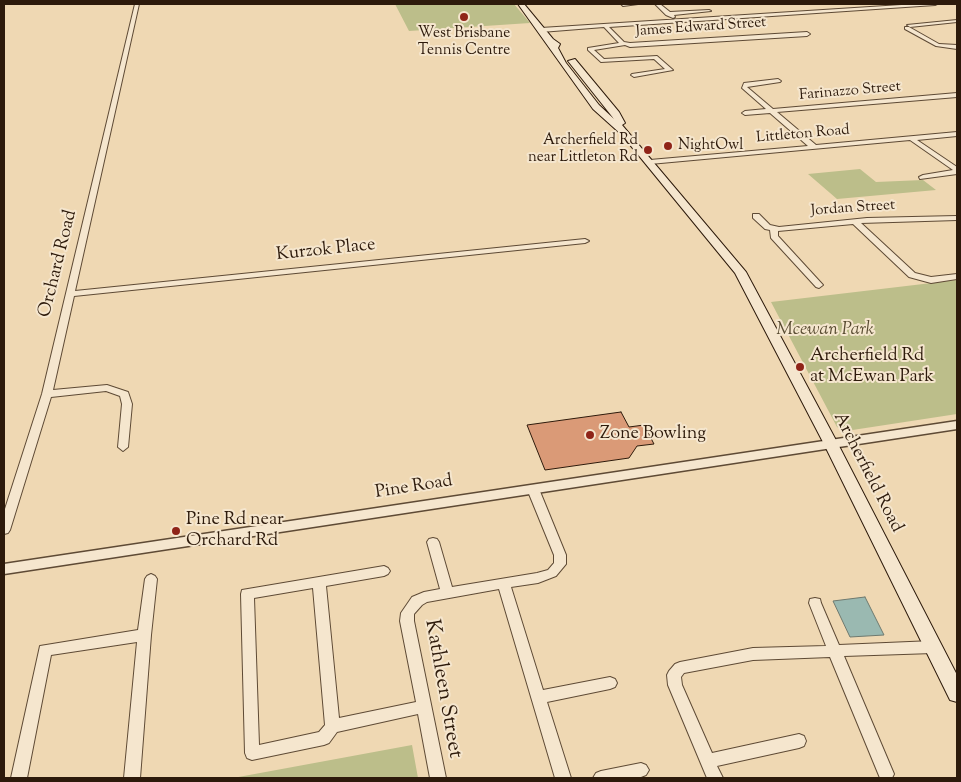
<!DOCTYPE html>
<html>
<head>
<meta charset="utf-8">
<style>
  body { margin:0 }
  #map { position:relative; width:961px; height:782px; overflow:hidden; background:#efd8b3; font-family:"Sorts Mill Goudy",serif }
  canvas { display:block }
  .frame { position:absolute; inset:0; border:5px solid #2d1a0b; pointer-events:none }
</style>
</head>
<body>
<div id="map">
<canvas width="961" height="782"></canvas>
<div class="frame"></div>
</div>
<script>
const context = document.querySelector('canvas').getContext('2d');
context.lineJoin = 'round';
function fill(path, color) { context.fillStyle = color; context.fill(path, 'evenodd'); }
const toPath = rows => new Path2D(rows.map(r => 'M' + r).join(''));
function stroke(path, color, width, dash) { context.strokeStyle = color; context.lineWidth = width; context.lineCap = dash ? 'butt' : 'round'; context.setLineDash(dash || []); context.stroke(path); }
function drawText(font, color, halo, rows, align = 'center') {
  context.font = font + ' "Sorts Mill Goudy",serif'; context.lineWidth = 4; context.setLineDash([]); context.textBaseline = 'middle'; context.strokeStyle = halo; context.fillStyle = color; for (const [text, x, y, turn = 0] of rows) {
    context.save(); context.translate(x, y); context.rotate((+turn || 0) * Math.PI / 180); context.textAlign = isNaN(turn) ? turn : align; if (halo) context.strokeText(text, 0, 0); context.fillText(text, 0, 0); context.restore();
  }
}
fill(toPath([
  [395,4,514,4,530,23,409,31],
  [860,169,876,182,923,180,936,190,837,199,808,174],
  [957,280,957,414,846,431,837,427,771,302],
  [412,745,418,778,233,778]
]), '#bcbe8a');
const water = toPath([
  [865,597,884,635,850,637,833,601,865,597]
]);
fill(water, '#9ab9b1');
stroke(water, '#6e796f', 1);
const building = toPath([
  [621,412,629,427,644,425,654,444,637,446,629,458,545,470,527,425,621,412]
]);
fill(building, '#da9a77');
stroke(building, '#2d1a0b', 1);
const minor = toPath([
  [135,4,139,4,75,291,585,239,589,241,585,243,74,296,53,390,107,385,128,392,132,404,128,447,123,451,118,447,122,404,120,396,106,391,51,397,10,530,8,533,4,534,4,512,42,394,135,4],
  [621,4,638,4,623,6,621,4],
  [655,4,660,4,670,12,709,10,711,11,674,15,675,17,673,18,666,15,655,4],
  [917,4,937,4,935,5,609,27,624,42,630,43,807,32,810,34,807,36,630,47,625,45,594,50,604,59,657,56,673,70,634,77,631,75,632,74,665,69,654,59,601,62,588,50,588,48,619,43,604,27,541,32,538,30,541,28,917,4],
  [957,20,957,22,910,27,907,25,957,20],
  [905,27,909,27,939,44,957,45,957,49,936,46,905,29,905,27],
  [778,79,781,81,780,82,747,87,773,109,957,93,957,97,777,112,816,145,957,132,957,136,917,140,957,167,957,174,920,179,919,177,923,175,953,170,910,140,650,164,647,162,650,160,808,146,770,113,745,115,742,113,745,111,766,109,742,88,744,83,778,79],
  [753,214,759,214,770,225,779,227,867,218,957,216,957,220,861,223,915,273,931,277,957,274,957,279,931,283,909,277,853,224,778,231,778,236,823,285,819,288,816,287,771,238,770,230,765,229,753,218,753,214],
  [533,485,537,486,539,489,566,555,566,564,556,576,538,583,511,587,543,690,610,677,615,679,617,683,615,687,610,689,547,702,571,778,555,778,499,589,427,602,422,605,414,614,414,621,446,778,430,778,418,714,337,732,329,743,324,745,252,760,247,758,245,753,241,594,242,590,384,566,388,568,390,571,388,574,384,576,326,586,339,718,416,702,400,621,401,613,412,597,424,592,440,589,427,542,429,539,433,538,437,539,439,542,452,587,537,573,548,570,554,563,554,555,527,489,529,486,533,485],
  [313,588,325,725,319,732,259,745,254,598,313,588],
  [151,574,155,576,157,579,151,635,140,778,124,778,137,642,51,655,27,778,11,778,40,646,138,630,145,579,147,576,151,574],
  [815,598,820,599,821,603,839,645,933,641,938,643,940,647,938,651,933,653,844,656,894,774,892,778,880,778,830,657,753,660,684,673,681,677,682,685,712,753,799,734,804,736,806,741,804,746,799,748,717,766,723,778,707,778,668,685,667,675,669,671,675,664,680,662,753,648,826,646,809,603,810,599,815,598],
  [641,763,646,765,649,770,646,775,641,777,593,778,596,773,601,771,641,763]
]);
const tertiary = toPath([
  [957,421,957,429,4,574,4,564,957,421]
]);
const secondary = toPath([
  [518,4,524,4,553,39,560,44,558,48,566,63,599,105,614,119,568,61,575,59,619,112,625,123,622,125,746,272,838,444,957,675,957,702,950,700,824,444,735,273,622,135,593,109,518,4]
]);
stroke(minor, '#5e4a35', 2);
stroke(tertiary, '#5e4a35', 3);
stroke(secondary, '#2d1a0b', 2);
fill(minor, '#f5e6ce');
fill(tertiary, '#f5e6ce');
fill(secondary, '#f5e6ce');
for (const [x, y, r, color] of [
  [464,17,5,"#8f2418"],
  [668,146,5,"#8f2418"],
  [648,150,5,"#8f2418"],
  [800,367,5,"#8f2418"],
  [590,435,5,"#8f2418"],
  [176,531,5,"#8f2418"]
]) { const dot = new Path2D(); dot.arc(x, y, r, 0, 2 * Math.PI); context.fillStyle = color; context.fill(dot); stroke(dot, '#f5e6ce', 2); }
drawText('15px', '#2d1a0b', '#f5e6ce', [
  ["James Edward Street",701,28,-4],
  ["Farinazzo Street",850,92,-5],
  ["Littleton Road",803,135,-5],
  ["Jordan Street",853,209,-4]
]);
drawText('15px', '#2d1a0b', '#f5e6ce', [
  ["West Brisbane",464,34],
  ["Tennis Centre",464,51],
  ["Archerfield Rd",638,141,"right"],
  ["near Littleton Rd",638,158,"right"],
  ["NightOwl",678,146,"left"]
]);
drawText('18px', '#2d1a0b', '#f5e6ce', [
  ["Kurzok Place",326,251,-6],
  ["Orchard Road",59,264,-76],
  ["Archerfield Road",867,473,63],
  ["Pine Road",414,488,-9]
]);
drawText('italic 18px', '#584b31', '#f5e6ce', [
  ["Mcewan Park",825,331]
]);
drawText('18px', '#2d1a0b', '#f5e6ce', [
  ["Archerfield Rd",810,357],
  ["at McEwan Park",810,378],
  ["Zone Bowling",600,435],
  ["Pine Rd near",186,521],
  ["Orchard Rd",186,542]
], 'left');
drawText('21px', '#2d1a0b', '#f5e6ce', [
  ["Kathleen Street",442,689,80]
]);
</script>
</body>
</html>
